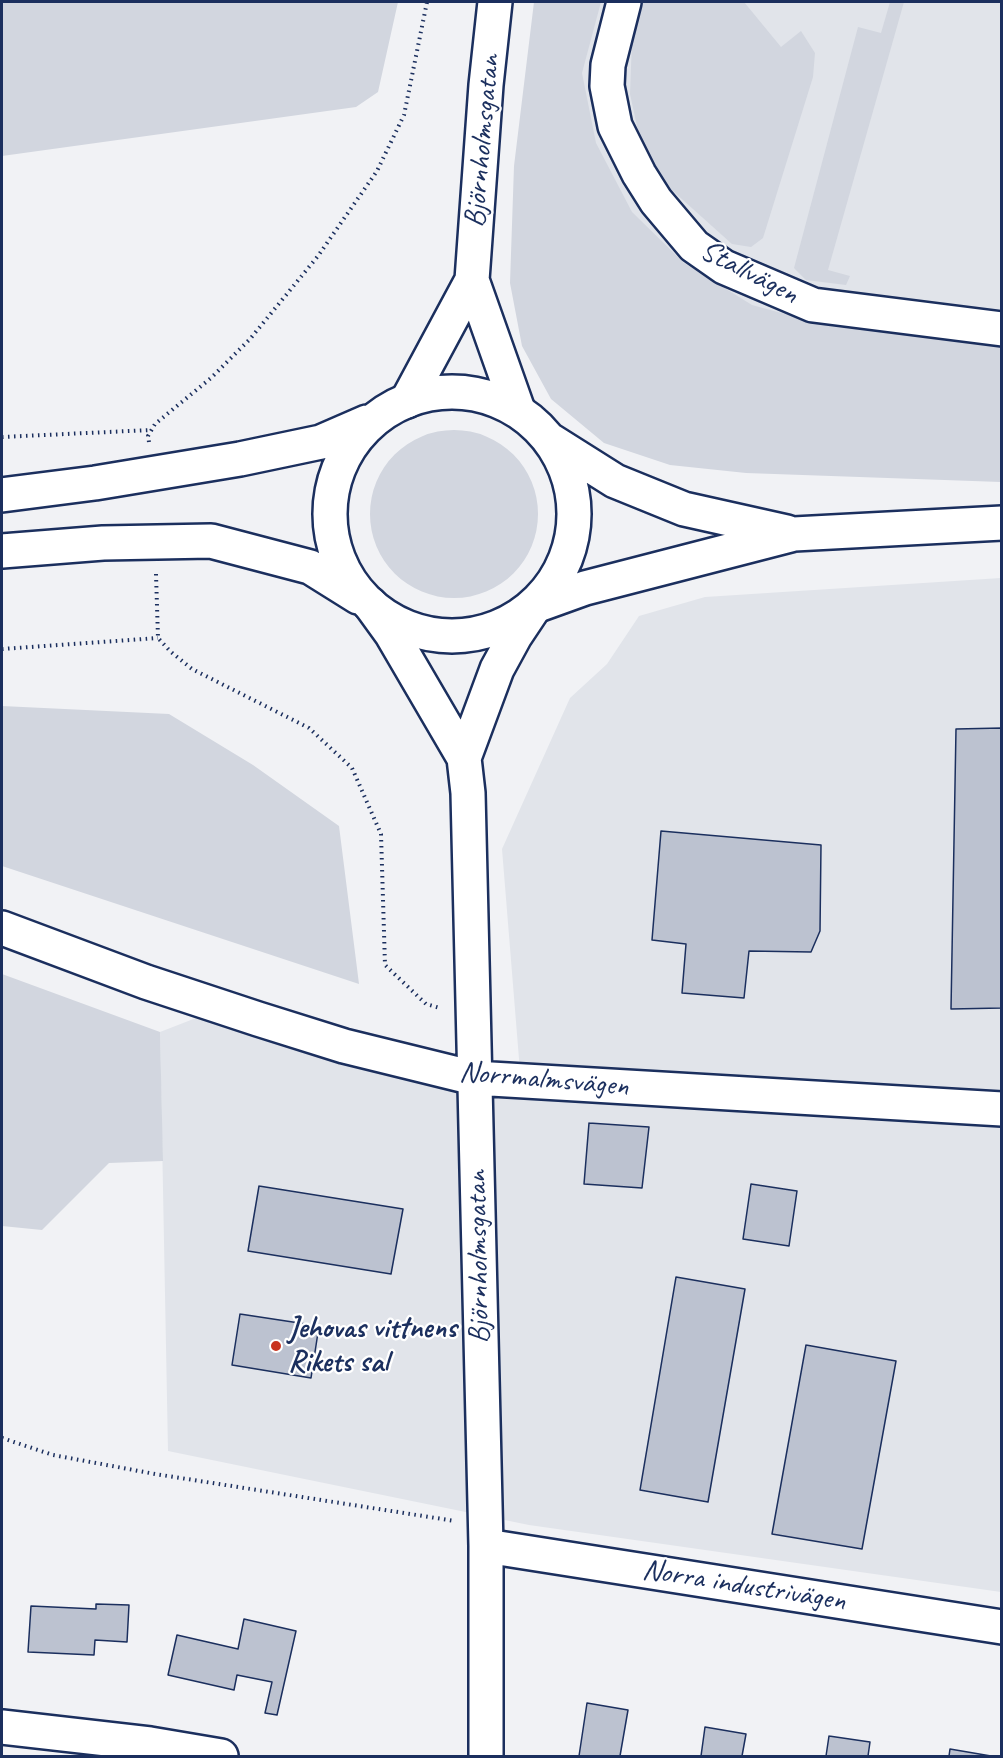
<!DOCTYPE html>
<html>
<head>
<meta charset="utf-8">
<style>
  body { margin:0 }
  #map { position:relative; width:1003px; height:1758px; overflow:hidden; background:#f1f2f5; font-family:Caveat,sans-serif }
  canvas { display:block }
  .frame { position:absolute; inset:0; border:3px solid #1b2f5e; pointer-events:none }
</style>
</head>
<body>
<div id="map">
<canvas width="1003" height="1758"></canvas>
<div class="frame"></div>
</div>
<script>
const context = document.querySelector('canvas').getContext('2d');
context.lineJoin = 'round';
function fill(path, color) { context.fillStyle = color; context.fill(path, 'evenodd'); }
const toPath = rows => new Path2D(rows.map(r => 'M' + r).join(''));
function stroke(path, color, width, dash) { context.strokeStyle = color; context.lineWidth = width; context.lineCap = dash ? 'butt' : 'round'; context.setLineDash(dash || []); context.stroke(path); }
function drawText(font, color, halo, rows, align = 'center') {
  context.font = font + ' Caveat,sans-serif'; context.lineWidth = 4.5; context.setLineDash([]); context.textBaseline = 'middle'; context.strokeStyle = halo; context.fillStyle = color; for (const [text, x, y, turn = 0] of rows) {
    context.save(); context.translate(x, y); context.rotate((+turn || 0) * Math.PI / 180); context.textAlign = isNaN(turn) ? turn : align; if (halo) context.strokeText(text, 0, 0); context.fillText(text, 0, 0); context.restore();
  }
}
fill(toPath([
  [580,2,1001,2,1001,353,816,336,750,309,681,266,582,161],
  [1001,578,1001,1592,529,1525,168,1451,160,1032,196,1018,387,1076,522,1096,502,849,570,698,607,664,639,616,705,597]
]), '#e1e4ea');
fill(toPath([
  [2,2,398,2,378,92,356,107,2,156],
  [534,2,601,2,582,73,596,143,632,212,684,263,752,305,833,327,1001,342,1001,482,746,473,670,465,604,443,551,399,522,346,510,283,514,166],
  [643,2,744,2,781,47,801,31,815,53,813,77,763,238,751,247,732,244,664,183,640,140,630,94,632,40],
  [890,2,904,2,828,270,850,276,846,285,806,280,794,268,858,27,881,33],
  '370 514a84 84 0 1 1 168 0a84 84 0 1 1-168 0Z',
  [2,706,169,714,253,765,339,826,359,984,2,866],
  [2,974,160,1032,163,1161,109,1163,42,1230,2,1226]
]), '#d2d6df');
const building = toPath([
  [1002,728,1002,1008,951,1009,956,729,1002,728],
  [661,831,821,845,820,931,811,952,749,951,744,998,682,993,686,944,652,940,661,831],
  [589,1123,649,1127,642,1188,584,1184,589,1123],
  [751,1184,797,1191,789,1246,743,1239,751,1184],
  [259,1186,403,1209,391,1274,248,1251,259,1186],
  [676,1277,745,1289,708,1502,640,1490,676,1277],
  [240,1314,319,1326,311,1378,232,1365,240,1314],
  [806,1345,896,1361,862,1549,772,1534,806,1345],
  [96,1604,129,1605,127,1642,95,1640,94,1655,28,1652,31,1606,96,1609,96,1604],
  [244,1619,296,1631,277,1715,265,1713,272,1682,237,1675,234,1690,168,1675,177,1635,238,1649,244,1619],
  [587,1703,628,1710,620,1756,579,1756,587,1703],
  [705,1727,746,1734,742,1756,701,1756,705,1727],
  [829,1736,870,1742,868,1756,826,1756,829,1736],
  [950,1749,991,1756,949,1756,950,1749]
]);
fill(building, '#bcc2d0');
stroke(building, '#1b2f5e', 1.5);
const minor = toPath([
  [624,2,608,65,607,86,615,126,639,174,656,201,694,246,724,267,813,305,1002,329],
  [472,280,518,410],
  [407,401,472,280,486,85,495,2],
  [370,604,391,633,464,758,468,793,486,1546,486,1756],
  [464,758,497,669,515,636,535,606],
  [2,928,146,982,258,1019,344,1046,474,1078,1002,1109],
  [486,1546,1002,1627],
  [2,1727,150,1744,221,1756]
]);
const highway = toPath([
  '330 514a122 122 0 1 1 244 0a122 122 0 1 1-244 0Z',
  [550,440,615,481,684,509,787,532],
  [2,495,95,483,240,459,321,442,367,422],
  [2,551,103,543,211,541,310,567,358,597],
  [535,606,585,588,794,534,1002,523]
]);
stroke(minor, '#1b2f5e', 38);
stroke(highway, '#1b2f5e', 38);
stroke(toPath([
  [2,437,151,430],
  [149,442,148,436,155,424,211,378,250,339,318,256,377,171,404,115,427,2],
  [156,574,158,638,171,652,192,669,309,728,352,768,381,834,385,965,426,1004,440,1008],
  [2,649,158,638],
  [2,1438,53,1455,155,1474,455,1521]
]), '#1b2f5e', 4, [1.5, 4.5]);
stroke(minor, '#fff', 33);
stroke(highway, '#fff', 33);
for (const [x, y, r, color] of [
  [276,1346,6,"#c8321e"]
]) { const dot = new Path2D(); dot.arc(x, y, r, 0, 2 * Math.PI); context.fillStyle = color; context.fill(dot); stroke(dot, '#fff', 2); }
drawText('30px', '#1b2f5e', '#fff', [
  ["Björnholmsgatan",483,141,-85],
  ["Stallvägen",749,273,27],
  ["Norrmalmsvägen",544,1080,5],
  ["Björnholmsgatan",479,1257,-91],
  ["Norra industrivägen",744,1586,9]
]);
drawText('bold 30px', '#1b2f5e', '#fff', [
  ["Jehovas vittnens",288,1329],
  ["Rikets sal",288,1363]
], 'left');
</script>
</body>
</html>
